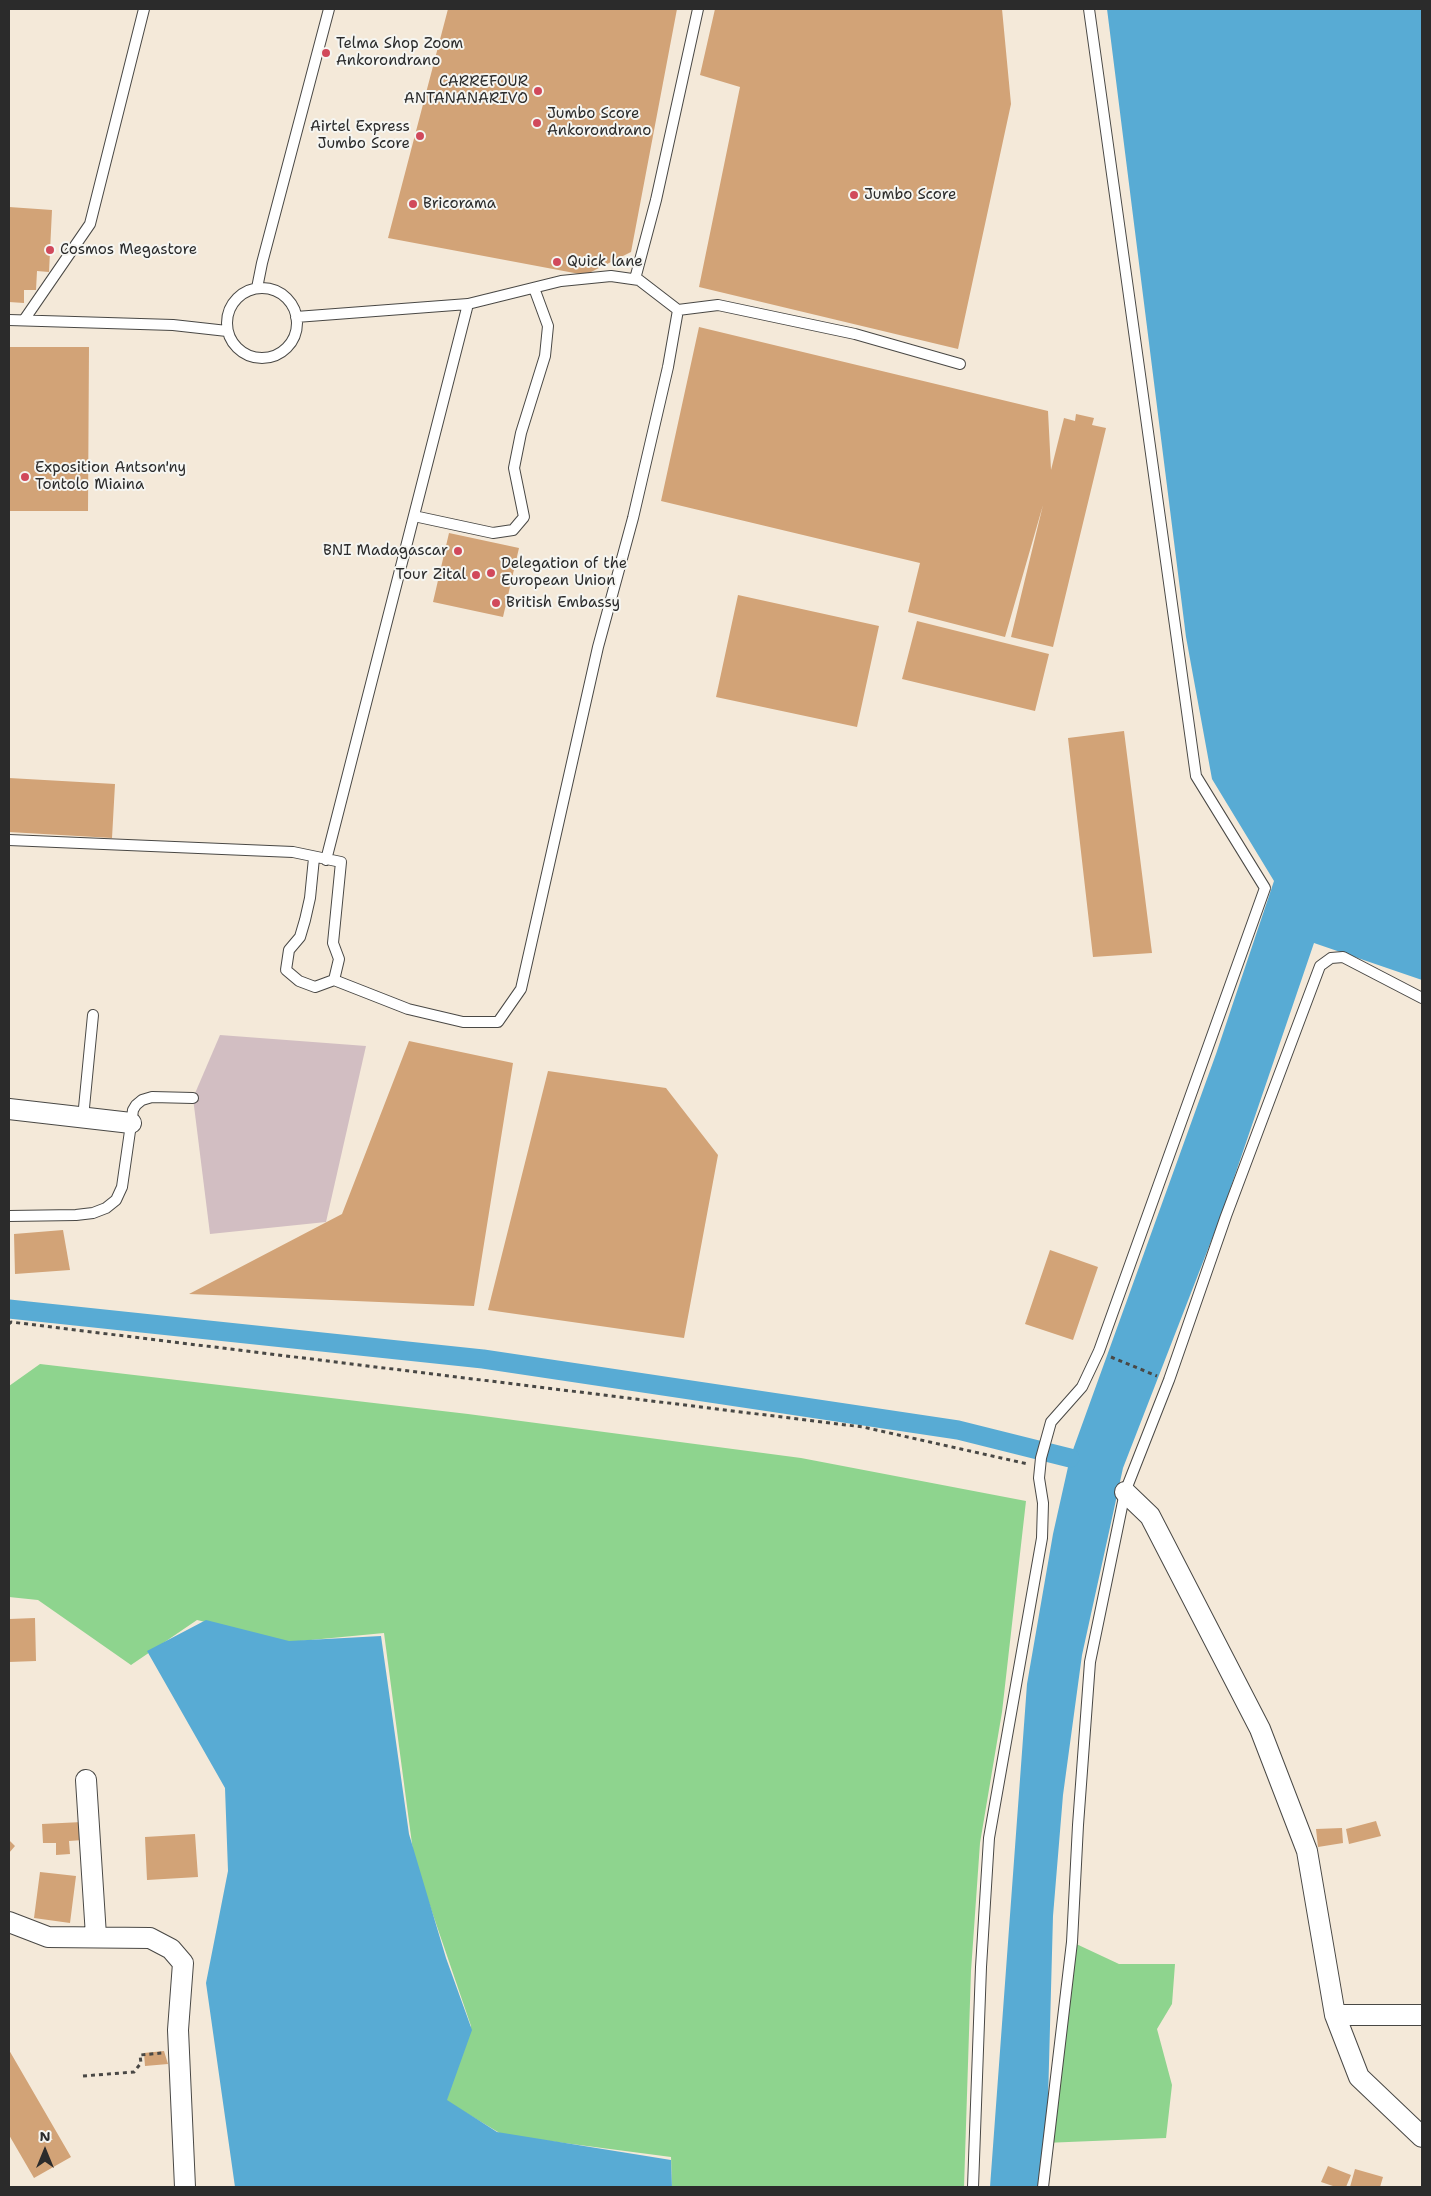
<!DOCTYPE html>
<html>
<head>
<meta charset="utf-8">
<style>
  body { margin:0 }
  #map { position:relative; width:1431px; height:2196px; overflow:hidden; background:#f4e9d9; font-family:"Shantell Sans",sans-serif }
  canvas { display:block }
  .frame { position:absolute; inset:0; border:10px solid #2b2b2b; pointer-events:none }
  .north { position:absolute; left:20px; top:2126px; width:50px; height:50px; -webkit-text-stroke:4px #f6f6f2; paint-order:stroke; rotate:0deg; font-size:14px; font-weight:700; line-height:20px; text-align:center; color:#2b2b2b }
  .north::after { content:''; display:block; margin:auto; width:18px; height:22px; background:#2b2b2b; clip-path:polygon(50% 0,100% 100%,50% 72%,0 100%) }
</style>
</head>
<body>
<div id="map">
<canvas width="1431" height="2196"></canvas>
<div class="frame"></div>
<div class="north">N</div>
</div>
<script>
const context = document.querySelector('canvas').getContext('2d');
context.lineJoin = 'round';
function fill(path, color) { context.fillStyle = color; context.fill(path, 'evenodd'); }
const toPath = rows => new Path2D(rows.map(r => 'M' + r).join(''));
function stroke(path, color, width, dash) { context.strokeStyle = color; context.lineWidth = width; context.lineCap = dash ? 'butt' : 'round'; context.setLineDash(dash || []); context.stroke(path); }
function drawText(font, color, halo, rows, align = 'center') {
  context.font = font + ' "Shantell Sans",sans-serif'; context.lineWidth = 4; context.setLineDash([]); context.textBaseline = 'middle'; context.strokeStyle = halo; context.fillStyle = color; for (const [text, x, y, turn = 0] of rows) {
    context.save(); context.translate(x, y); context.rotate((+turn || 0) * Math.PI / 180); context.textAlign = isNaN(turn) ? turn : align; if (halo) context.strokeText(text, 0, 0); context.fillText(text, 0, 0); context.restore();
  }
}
fill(toPath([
  [220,1035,366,1046,326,1222,210,1234,193,1098]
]), '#d2bec2');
fill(toPath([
  [40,1364,468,1414,801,1458,1026,1501,1002,1712,980,1843,971,1971,964,2187,672,2187,671,2157,503,2135,446,2101,471,2026,414,1859,384,1633,290,1642,197,1620,131,1665,38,1600,9,1597,9,1386],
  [1072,1942,1119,1964,1175,1964,1172,2004,1157,2029,1172,2085,1166,2138,1044,2143]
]), '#8ed48e');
fill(toPath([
  [1107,9,1422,9,1422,980,1314,943,1222,1213,1123,1468,1082,1655,1063,1795,1053,1916,1048,2100,1039,2187,990,2187,1027,1684,1053,1534,1070,1458,1216,1054,1274,881,1212,779,1186,637],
  [206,1620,289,1641,381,1636,409,1834,446,1958,472,2030,447,2100,497,2132,671,2160,672,2187,235,2187,206,1983,228,1871,225,1788,147,1651]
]), '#58abd4');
stroke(toPath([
  [9,1309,483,1359,958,1430,1070,1458]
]), '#58abd4', 19);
fill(toPath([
  [448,9,677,9,631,252,585,275,388,238],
  [715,9,1002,9,1011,104,958,349,699,287,740,87,700,75],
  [9,207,52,210,49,272,37,271,36,290,24,290,24,303,9,302],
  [699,327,1048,411,1051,470,1064,418,1075,421,1076,414,1094,418,1092,425,1106,428,1053,647,1011,637,1043,505,1005,637,908,612,920,563,661,501],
  [9,347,89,347,88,511,9,511],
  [449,533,519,548,503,617,433,602],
  [738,595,879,626,857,727,716,697],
  [917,621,1049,654,1035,711,902,679],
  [1124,731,1152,953,1093,957,1068,738],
  [9,778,115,784,112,838,9,832],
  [409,1041,513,1063,474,1306,189,1294,342,1214],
  [548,1071,666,1088,718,1155,684,1338,488,1310],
  [63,1230,70,1270,15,1274,14,1234],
  [1050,1250,1098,1267,1073,1340,1025,1324],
  [35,1618,36,1661,9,1662,9,1619],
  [1376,1821,1381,1836,1349,1844,1346,1829],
  [82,1822,83,1840,69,1841,70,1854,56,1855,56,1843,43,1843,42,1824],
  [1342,1828,1343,1843,1318,1847,1316,1829],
  [195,1834,198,1877,147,1880,145,1837],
  [9,1840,15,1846,9,1853],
  [40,1872,76,1876,70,1923,34,1918],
  [9,2050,71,2157,34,2178,9,2135],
  [164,2051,168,2064,145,2066,144,2053],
  [1328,2166,1351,2175,1346,2187,1336,2187,1321,2182],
  [1355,2169,1383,2177,1380,2187,1350,2187]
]), '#d2a377');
const lane = toPath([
  [635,279,656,200,698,9],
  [257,288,262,263,329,9],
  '227 323a35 35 0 1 1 70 0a35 35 0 1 1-70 0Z',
  [678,310,718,305,855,334,960,364],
  [296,317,468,304,561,281,611,276,639,280,678,310,668,367,633,518,598,647,521,989,498,1022,463,1022,408,1009,334,980],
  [9,320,173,325,227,331],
  [24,320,90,224,144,9],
  [414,516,493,533,513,530,524,517,514,468,521,433,545,356,548,326,534,288],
  [9,840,293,852,341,862,333,943,339,959,334,980,315,987,299,981,286,970,289,950,300,937,305,920,310,898,314,858],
  [326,860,468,304],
  [83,1118,93,1015],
  [9,1216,76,1215,93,1213,106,1208,116,1200,122,1187,133,1110,136,1105,142,1100,152,1097,193,1098],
  [973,2187,981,1967,989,1838,1042,1538,1043,1503,1039,1478,1041,1458,1051,1422,1082,1387,1099,1351,1265,888,1196,776,1089,9],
  [1043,2187,1072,1942,1078,1825,1090,1662,1125,1492,1169,1380,1226,1216,1320,966,1331,958,1343,957,1422,998]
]);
const street = toPath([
  [9,1109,131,1123],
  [1125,1492,1150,1516,1260,1729,1307,1851,1335,2015,1359,2077,1422,2137],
  [86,1780,96,1936],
  [9,1922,48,1937,150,1938,171,1949,183,1963,178,2030,185,2187],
  [1335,2015,1422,2015]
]);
stroke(lane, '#494845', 12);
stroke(street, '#494845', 22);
stroke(toPath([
  [9,1324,11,1322,863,1427,1028,1464],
  [1111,1357,1157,1376],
  [83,2076,134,2072,141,2063,140,2055,162,2053]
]), '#494845', 3, [4, 4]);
stroke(lane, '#fff', 10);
stroke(street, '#fff', 20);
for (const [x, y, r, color] of [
  [326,53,5,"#d1495b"],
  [538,91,5,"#d1495b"],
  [537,123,5,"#d1495b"],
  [420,136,5,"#d1495b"],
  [854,195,5,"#d1495b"],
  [413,204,5,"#d1495b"],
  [50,250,5,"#d1495b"],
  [557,262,5,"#d1495b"],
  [25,477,5,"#d1495b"],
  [458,551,5,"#d1495b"],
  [491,573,5,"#d1495b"],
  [476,575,5,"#d1495b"],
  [496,603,5,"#d1495b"]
]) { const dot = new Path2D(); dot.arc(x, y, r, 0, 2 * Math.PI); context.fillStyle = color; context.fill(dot); stroke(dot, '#f6f6f2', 2); }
drawText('15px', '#2b2b2b', '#f6f6f2', [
  ["Telma Shop Zoom",336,44],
  ["Ankorondrano",336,61],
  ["CARREFOUR",528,82,"right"],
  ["ANTANANARIVO",528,99,"right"],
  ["Jumbo Score",547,114],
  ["Ankorondrano",547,131],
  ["Airtel Express",410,127,"right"],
  ["Jumbo Score",410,144,"right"],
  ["Jumbo Score",864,195],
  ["Bricorama",423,204],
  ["Cosmos Megastore",60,250],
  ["Quick lane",567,262],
  ["Exposition Antson'ny",35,468],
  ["Tontolo Miaina",35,485],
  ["BNI Madagascar",448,551,"right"],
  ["Delegation of the",501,564],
  ["European Union",501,581],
  ["Tour Zital",466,575,"right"],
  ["British Embassy",506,603]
], 'left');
</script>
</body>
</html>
